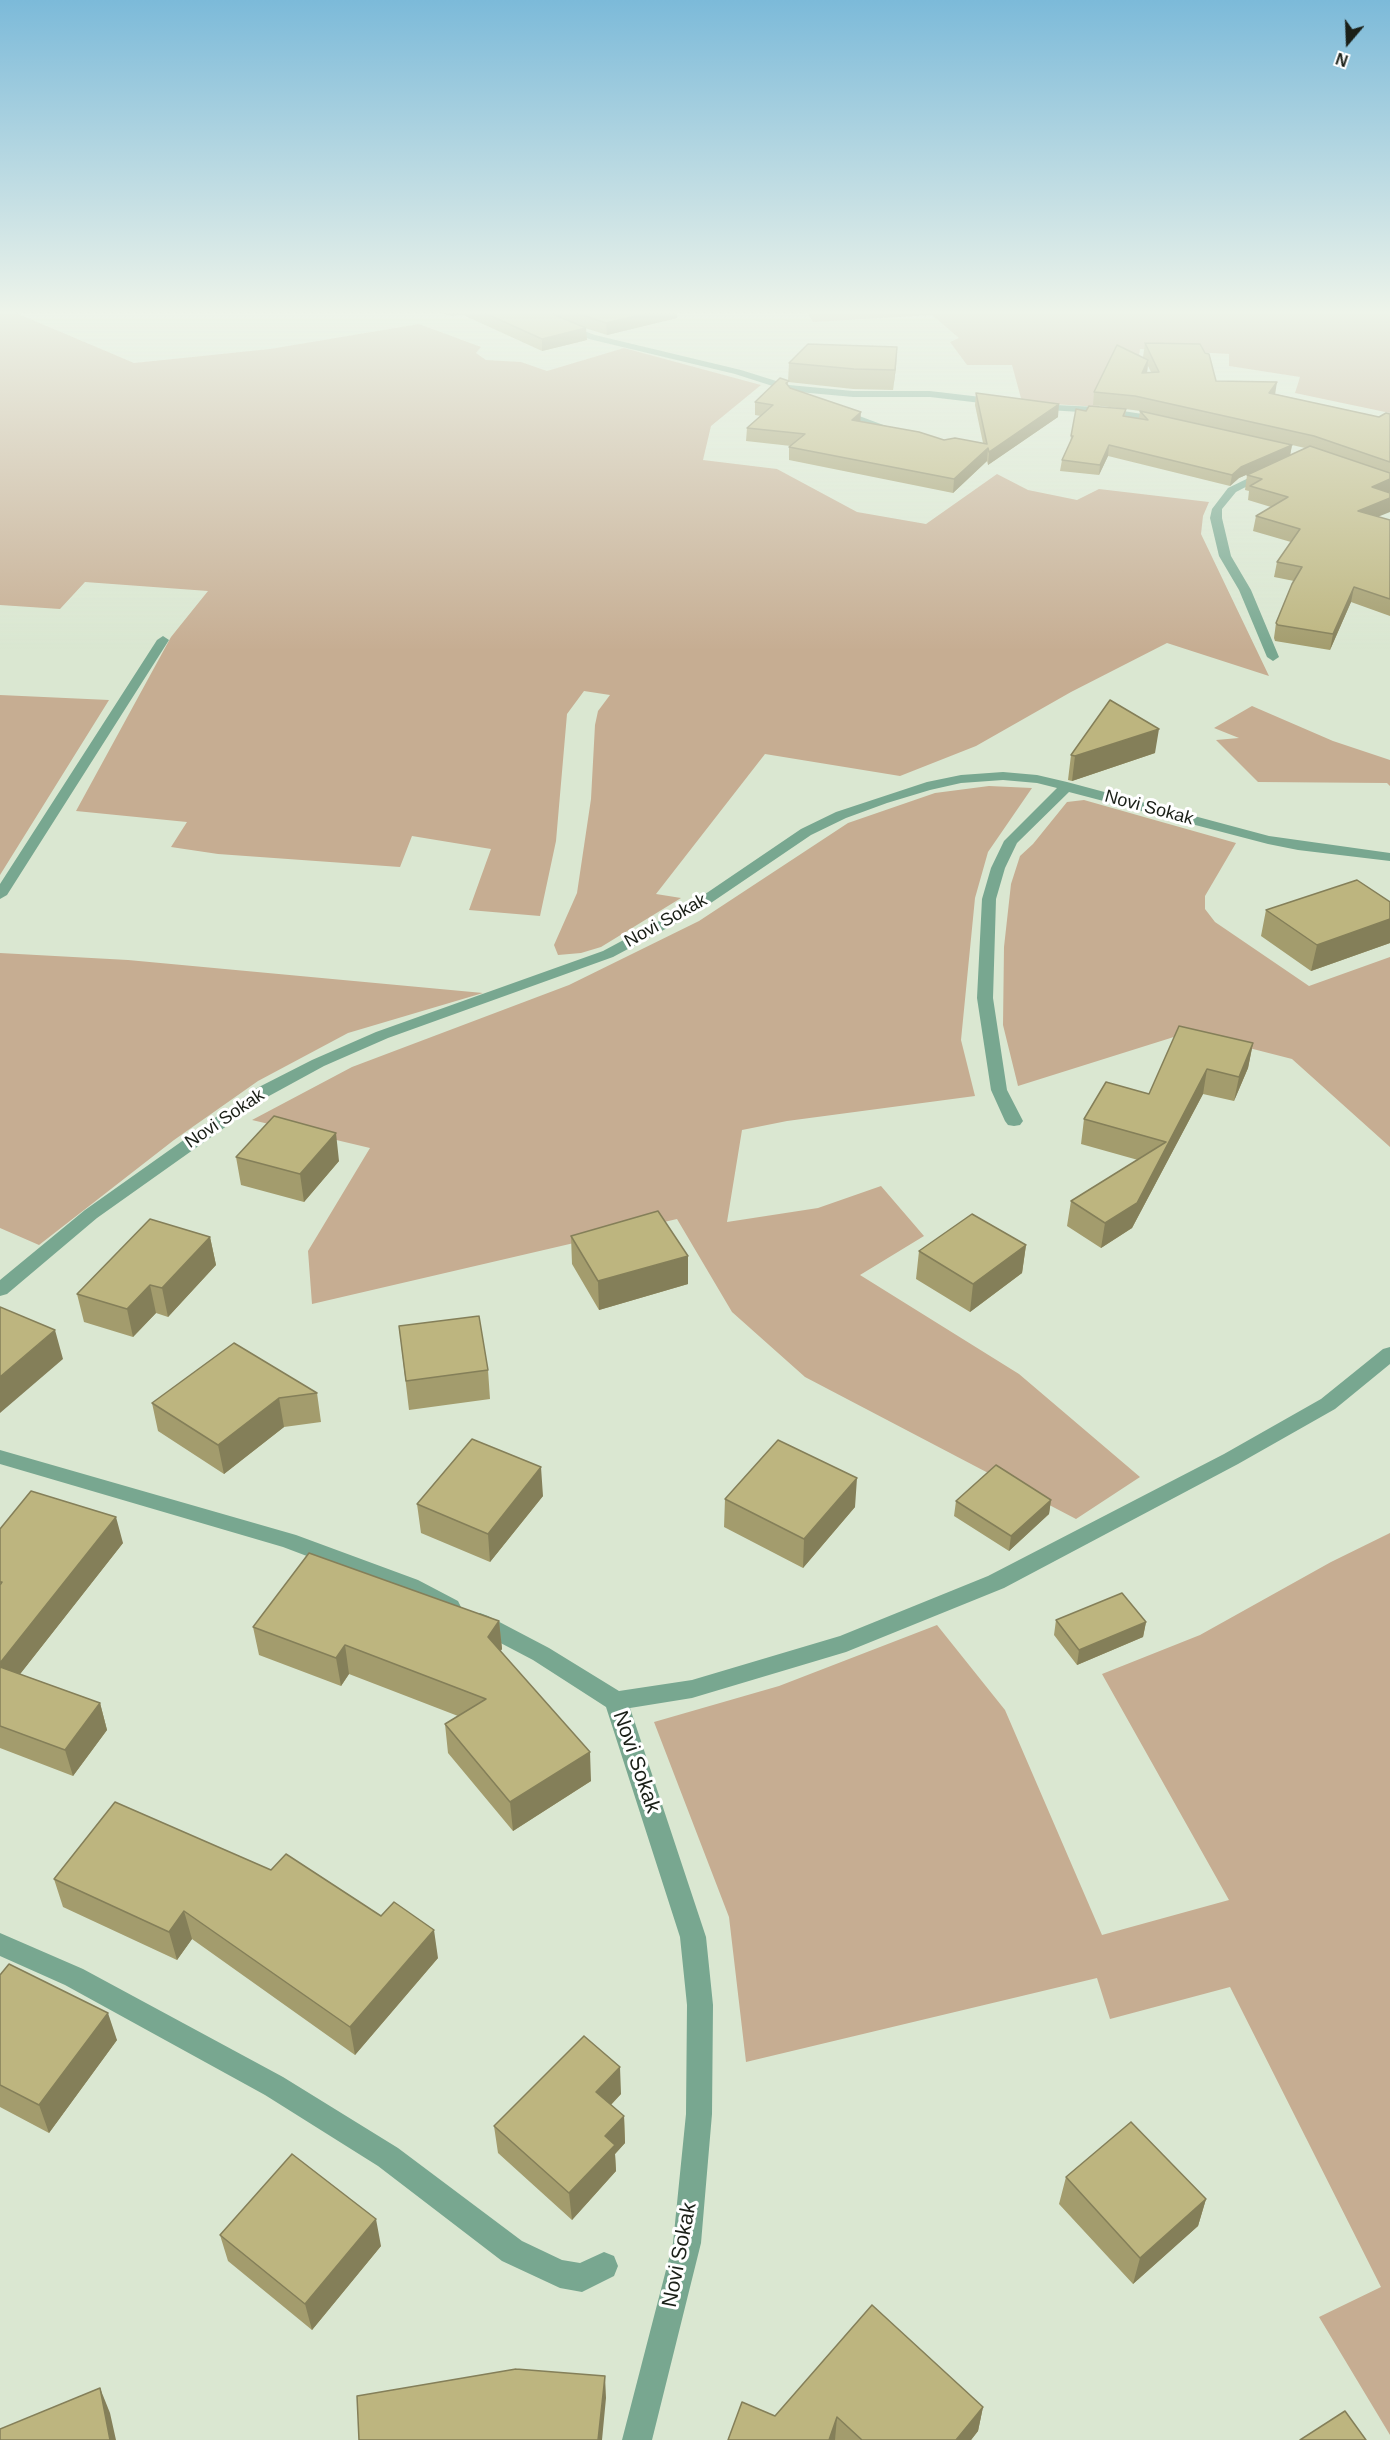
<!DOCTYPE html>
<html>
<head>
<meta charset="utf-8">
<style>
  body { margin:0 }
  #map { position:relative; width:1390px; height:2440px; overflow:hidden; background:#dae7d1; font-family:Helvetica,sans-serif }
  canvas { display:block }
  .north { position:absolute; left:1318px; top:12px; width:60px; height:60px; -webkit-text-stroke:4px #fff; paint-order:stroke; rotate:199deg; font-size:16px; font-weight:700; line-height:24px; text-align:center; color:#1b2018 }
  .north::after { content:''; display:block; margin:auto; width:21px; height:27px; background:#1b2018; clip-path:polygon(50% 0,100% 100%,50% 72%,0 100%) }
</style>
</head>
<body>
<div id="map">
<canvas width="1390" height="2440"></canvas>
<div class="north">N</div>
</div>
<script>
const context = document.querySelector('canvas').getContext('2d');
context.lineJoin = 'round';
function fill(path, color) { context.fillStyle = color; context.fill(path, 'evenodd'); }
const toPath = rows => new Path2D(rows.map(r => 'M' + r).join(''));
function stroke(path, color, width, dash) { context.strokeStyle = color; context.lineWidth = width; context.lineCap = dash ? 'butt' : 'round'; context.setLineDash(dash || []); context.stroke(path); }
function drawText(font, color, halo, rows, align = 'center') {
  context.font = font + ' Helvetica,sans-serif'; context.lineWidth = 6; context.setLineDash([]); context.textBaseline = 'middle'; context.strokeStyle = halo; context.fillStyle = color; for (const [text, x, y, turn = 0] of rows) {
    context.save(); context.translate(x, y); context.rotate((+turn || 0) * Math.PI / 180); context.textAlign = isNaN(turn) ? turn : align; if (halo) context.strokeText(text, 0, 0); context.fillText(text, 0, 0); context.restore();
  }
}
fill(toPath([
  [0,310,9,310,134,363,270,349,419,324,481,347,476,353,486,360,521,362,547,371,624,348,761,385,711,426,703,460,777,469,857,512,926,524,997,474,1028,490,1077,500,1099,489,1209,502,1203,516,1201,534,1269,676,1167,643,1071,692,976,746,900,776,765,754,656,894,681,898,601,947,581,953,558,955,554,945,577,893,591,799,595,725,598,711,610,695,584,691,567,714,556,841,540,916,469,910,491,849,412,836,400,867,218,854,171,847,187,822,76,811,171,637,208,591,85,582,60,609,0,605],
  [806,310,1390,310,1390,413,1295,393,1300,377,1229,366,1229,354,1140,349,1136,379,1097,384,1099,407,1022,402,1012,365,967,365,950,342,959,338,932,315,813,322],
  [0,695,109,700,0,875],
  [1252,706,1333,741,1390,760,1390,786,1387,783,1258,782,1216,740,1239,738,1214,728],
  [989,786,1032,788,988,852,975,898,961,1040,975,1096,787,1121,742,1130,727,1222,818,1208,881,1186,924,1236,860,1275,1019,1374,1140,1477,1076,1519,805,1377,732,1312,677,1219,312,1304,308,1251,370,1148,252,1120,352,1067,569,985,699,921,848,823,935,793],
  [1084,800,1236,843,1205,896,1205,909,1215,922,1309,986,1390,957,1390,1147,1292,1059,1214,1039,1177,1036,1018,1086,1003,1025,1004,947,1011,884,1020,856,1033,844,1067,802],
  [0,953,128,960,483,993,348,1033,258,1081,174,1140,39,1245,0,1228],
  [1390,1533,1390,2435,1319,2317,1381,2287,1230,1987,1110,2019,1097,1978,746,2062,729,1917,654,1722,779,1686,937,1625,1005,1710,1102,1935,1229,1900,1102,1674,1200,1635,1331,1562]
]), '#c6ad92');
fill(toPath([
  [517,310,529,310,595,335,741,370,789,385,853,391,930,391,998,399,1003,402,998,405,930,397,853,397,788,391,735,374,589,339,517,310],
  [1035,404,1097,407,1162,417,1167,420,1162,423,1097,413,1031,409,1031,405,1035,404],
  [835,410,843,410,897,430,888,432,835,414,835,410],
  [1267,469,1271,470,1271,474,1236,492,1222,509,1222,518,1231,556,1251,590,1279,657,1273,661,1267,657,1239,590,1219,556,1210,518,1212,509,1228,488,1267,469],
  [163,636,169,640,7,895,0,899,0,884,157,640,163,636],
  [1003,772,1037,775,1067,782,1269,836,1390,853,1390,861,1298,850,1268,844,1069,792,1017,843,1005,868,996,899,993,998,1007,1090,1023,1121,1020,1125,1014,1126,1008,1125,1005,1121,991,1090,977,998,982,899,991,868,1004,841,1057,788,1037,783,1003,780,961,783,930,790,887,803,846,818,811,835,699,911,613,957,388,1038,324,1066,269,1096,97,1218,7,1294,0,1296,0,1280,85,1210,257,1088,312,1060,376,1032,603,951,689,905,801,829,836,812,927,782,961,775,1003,772],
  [1390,1347,1390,1364,1335,1409,1238,1464,1004,1588,846,1652,692,1698,630,1708,706,1937,713,2005,712,2114,701,2243,652,2440,622,2440,673,2243,686,2114,687,2005,680,1937,606,1707,533,1660,472,1628,469,1622,472,1616,480,1613,488,1616,549,1648,619,1691,692,1680,840,1636,988,1576,1224,1454,1321,1399,1383,1349,1390,1347],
  [0,1450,296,1535,418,1580,458,1601,461,1607,458,1613,450,1616,402,1592,283,1547,0,1464,0,1450],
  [0,1933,83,1969,283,2077,398,2148,522,2241,562,2260,580,2263,604,2252,614,2256,618,2266,614,2276,582,2292,560,2288,502,2261,378,2166,265,2095,65,1985,0,1956,0,1933]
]), '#78a790');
fill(toPath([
  [435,310,677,310,677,318,607,335,585,328,587,340,542,351,461,314,452,316],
  [1145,343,1216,381,1379,417,1390,414,1390,492,1378,517,1390,520,1390,616,1351,602,1330,650,1275,641,1274,638,1276,623,1294,581,1274,577,1277,562,1291,542,1253,531,1256,516,1271,507,1248,500,1249,491,1245,490,1247,475,1282,459,1239,478,1230,486,1108,456,1099,475,1060,471,1062,460,1070,444,1071,436,1086,411,1126,409,1125,416,1139,418,1140,411,1133,410,1093,405,1094,392,1144,358,1143,357],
  [1148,366,1151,372,1147,372],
  [1292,445,1305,448,1290,455],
  [789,363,896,367,893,390,853,389,788,382,788,386,790,388,860,421,944,440,983,443,975,405,976,393,1058,417,988,465,987,461,953,493,789,460,789,447,791,446,746,441,747,428,761,416,755,415,755,402,788,381],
  [1155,753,1072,781,1068,780,1071,755],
  [1390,902,1390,943,1311,971,1261,936,1266,910],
  [1253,1043,1248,1068,1234,1101,1203,1094,1132,1228,1101,1248,1067,1226,1071,1201,1138,1160,1081,1144,1084,1119,1149,1094],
  [236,1157,339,1161,304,1202,241,1185],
  [571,1236,688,1284,599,1310,572,1264],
  [210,1237,216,1265,168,1317,156,1313,133,1337,84,1322,77,1294],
  [1026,1245,1022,1273,970,1312,916,1279,919,1251],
  [399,1326,488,1370,490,1399,409,1410],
  [317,1393,321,1422,284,1427,224,1474,158,1431,152,1403],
  [543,1496,490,1562,421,1533,417,1504],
  [725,1499,855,1507,803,1568,724,1527],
  [1051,1500,1049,1514,1009,1551,954,1516,956,1501],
  [0,1529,123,1543,20,1674,100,1703,107,1730,73,1776,0,1748],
  [1056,1620,1146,1622,1143,1637,1077,1665,1054,1635],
  [499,1621,502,1649,500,1651,591,1781,513,1831,448,1753,445,1724,458,1716,349,1674,341,1686,259,1655,253,1627],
  [54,1879,438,1958,355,2055,192,1939,177,1960,63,1907],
  [0,1975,117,2040,49,2133,0,2107],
  [621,2094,611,2105,624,2116,625,2143,615,2154,616,2171,572,2220,498,2153,494,2126],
  [1066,2177,1206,2199,1198,2226,1133,2284,1059,2204],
  [220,2235,381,2246,312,2330,228,2261],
  [983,2407,978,2431,971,2440,728,2440,775,2416]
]), '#a39c6d');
fill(toPath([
  [451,310,461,310,461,314,452,316],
  [661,310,677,310,677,318,607,335,606,323],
  [586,328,587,340,542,351,542,339],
  [897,347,896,367,893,390,895,370],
  [1148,360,1147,374,1142,373],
  [1277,382,1275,395,1269,393],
  [1059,404,1058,417,988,465,989,452],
  [861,412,860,425,852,420],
  [1109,445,1108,456,1099,475,1100,465],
  [1292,445,1290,456,1239,478,1230,486,1232,475,1241,467],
  [988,448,987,461,953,493,954,479],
  [1390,479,1390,492,1369,501,1372,487],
  [1390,498,1390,512,1355,526,1358,511],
  [1354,587,1351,602,1330,650,1333,634],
  [1159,729,1155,753,1072,781,1075,756],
  [1390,919,1390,943,1311,971,1317,945],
  [1253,1043,1248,1068,1234,1101,1239,1077],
  [1207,1069,1203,1094,1132,1228,1101,1248,1105,1223,1137,1203],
  [336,1133,339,1161,304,1202,300,1174],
  [210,1237,216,1265,168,1317,162,1288],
  [1026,1245,1022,1273,970,1312,973,1284],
  [688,1256,688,1284,599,1310,598,1281],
  [150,1285,156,1313,133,1337,127,1309],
  [55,1330,63,1359,0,1413,0,1377],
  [279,1398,284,1427,224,1474,218,1445],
  [541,1467,543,1496,490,1562,488,1534],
  [857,1478,855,1507,803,1568,804,1539],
  [1051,1500,1049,1514,1009,1551,1011,1536],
  [116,1517,123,1543,6,1692,0,1674,0,1663],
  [499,1621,502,1649,491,1666,488,1637],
  [1146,1622,1143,1637,1077,1665,1079,1650],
  [345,1645,349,1674,341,1686,336,1658],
  [100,1703,107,1730,73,1776,65,1750],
  [590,1752,591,1781,513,1831,510,1802],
  [184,1911,192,1939,177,1960,169,1932],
  [434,1930,438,1958,355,2055,350,2027],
  [108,2013,117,2040,49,2133,39,2105],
  [620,2067,621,2094,597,2119,596,2092],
  [624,2116,625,2143,615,2154,616,2171,572,2220,569,2193,605,2136],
  [1206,2199,1198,2226,1133,2284,1140,2258],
  [376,2219,381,2246,312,2330,305,2304],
  [605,2376,606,2398,602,2440,598,2440],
  [100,2388,110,2413,116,2440,110,2440],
  [983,2407,978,2431,971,2440,956,2440],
  [837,2417,835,2440,829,2440]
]), '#847f59');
const building = toPath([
  [478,310,543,310,586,328,542,339,478,310],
  [568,310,661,310,606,323,568,310],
  [1145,343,1200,344,1205,353,1209,354,1216,381,1277,382,1269,393,1379,417,1386,413,1390,414,1390,462,1314,436,1135,396,1094,392,1117,345,1148,360,1142,373,1159,372,1145,343],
  [808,344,897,347,895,370,854,369,789,363,808,344],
  [780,378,789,381,786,383,790,388,861,412,852,420,919,432,944,440,955,438,987,444,976,393,1059,404,989,452,988,448,954,479,789,447,805,434,747,428,773,405,755,402,780,378],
  [1089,406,1126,409,1123,416,1148,420,1140,411,1292,445,1241,467,1232,475,1109,445,1100,465,1062,460,1073,436,1071,436,1076,409,1086,411,1089,406],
  [1310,446,1390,473,1390,479,1372,487,1390,493,1390,498,1358,511,1390,520,1390,599,1354,587,1333,634,1278,625,1276,623,1292,584,1302,567,1277,562,1300,529,1256,516,1288,497,1250,486,1262,479,1247,475,1310,446],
  [1110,700,1159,729,1075,756,1071,755,1110,700],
  [1357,880,1390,902,1390,919,1317,945,1266,910,1357,880],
  [1179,1026,1253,1043,1239,1077,1207,1069,1137,1203,1105,1223,1071,1201,1166,1142,1084,1119,1106,1082,1149,1094,1179,1026],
  [274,1116,336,1133,300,1174,236,1157,274,1116],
  [658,1211,688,1256,598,1281,571,1236,658,1211],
  [972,1214,1026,1245,973,1284,919,1251,972,1214],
  [150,1219,210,1237,162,1288,150,1285,127,1309,77,1294,150,1219],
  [0,1307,55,1330,0,1377,0,1307],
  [479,1316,488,1370,406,1381,399,1326,479,1316],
  [234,1343,317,1393,279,1398,218,1445,152,1403,234,1343],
  [472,1439,541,1467,488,1534,417,1504,472,1439],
  [778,1440,857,1478,804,1539,725,1499,778,1440],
  [996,1465,1051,1500,1011,1536,956,1501,996,1465],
  [31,1491,116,1517,0,1663,0,1585,2,1582,0,1582,0,1529,31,1491],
  [309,1553,499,1621,488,1637,590,1752,510,1802,445,1724,486,1699,345,1645,336,1658,253,1627,309,1553],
  [1122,1593,1146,1622,1079,1650,1056,1620,1122,1593],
  [0,1667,100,1703,65,1750,0,1726,0,1667],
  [115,1802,271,1870,286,1854,381,1916,394,1902,434,1930,350,2027,184,1911,169,1932,54,1879,115,1802],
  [9,1964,108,2013,39,2105,0,2085,0,1975,9,1964],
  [584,2036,620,2067,596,2092,624,2116,605,2136,615,2145,569,2193,494,2126,584,2036],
  [1131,2122,1206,2199,1140,2258,1066,2177,1131,2122],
  [292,2154,376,2219,305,2304,220,2235,292,2154],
  [872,2305,983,2407,956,2440,862,2440,837,2417,829,2440,728,2440,742,2402,775,2416,872,2305],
  [516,2369,605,2376,598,2440,359,2440,357,2396,516,2369],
  [100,2388,110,2440,0,2440,0,2429,100,2388],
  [1345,2411,1366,2440,1300,2440,1345,2411]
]);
fill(building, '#bdb57f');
stroke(building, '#847f59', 1.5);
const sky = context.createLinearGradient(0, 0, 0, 651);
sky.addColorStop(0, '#7cbad9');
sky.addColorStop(0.48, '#eef4ea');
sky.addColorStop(1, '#eef4ea00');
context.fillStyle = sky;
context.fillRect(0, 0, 1390, 651);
drawText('18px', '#1b2018', '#fff', [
  ["Novi Sokak",1149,808,15],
  ["Novi Sokak",666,921,-29],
  ["Novi Sokak",225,1119,-34]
]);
drawText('21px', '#1b2018', '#fff', [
  ["Novi Sokak",636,1762,71],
  ["Novi Sokak",680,2255,-79]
]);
</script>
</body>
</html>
